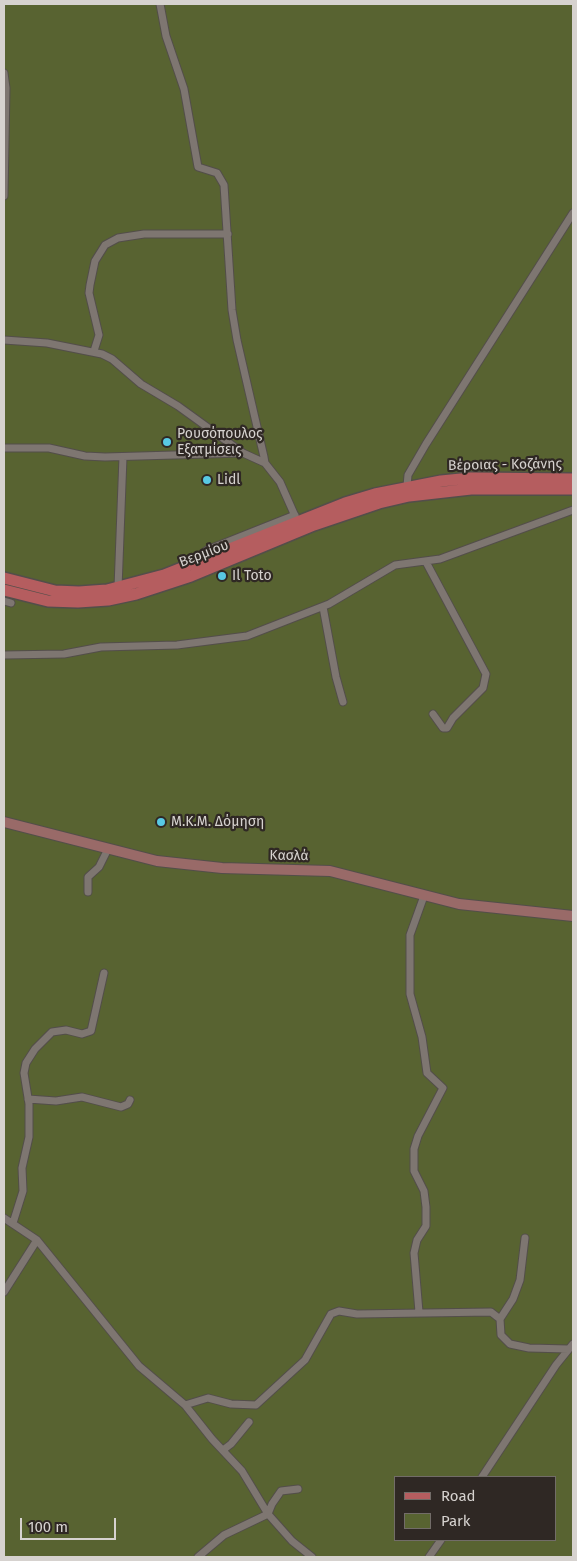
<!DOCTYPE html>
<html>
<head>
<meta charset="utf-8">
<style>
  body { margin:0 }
  #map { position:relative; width:577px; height:1561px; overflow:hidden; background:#39322e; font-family:"Fira Sans",sans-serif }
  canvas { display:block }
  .frame { position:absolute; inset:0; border:5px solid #d6d2cf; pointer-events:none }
  .legend { position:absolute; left:394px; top:1476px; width:162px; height:65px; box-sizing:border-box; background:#2f2824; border:1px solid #726c68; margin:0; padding:6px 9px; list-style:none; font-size:15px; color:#d6d2cf }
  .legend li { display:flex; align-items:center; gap:10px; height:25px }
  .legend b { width:25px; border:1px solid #726c68 }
  .scale { position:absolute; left:20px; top:1518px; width:96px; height:22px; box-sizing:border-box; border:2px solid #d6d2cf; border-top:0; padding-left:6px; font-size:15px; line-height:18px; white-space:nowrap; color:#d6d2cf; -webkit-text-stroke:4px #2f2824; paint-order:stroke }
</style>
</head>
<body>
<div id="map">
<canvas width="577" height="1561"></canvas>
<div class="frame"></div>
<ul class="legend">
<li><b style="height:6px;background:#b55d5f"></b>Road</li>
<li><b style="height:14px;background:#586331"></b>Park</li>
</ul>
<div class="scale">100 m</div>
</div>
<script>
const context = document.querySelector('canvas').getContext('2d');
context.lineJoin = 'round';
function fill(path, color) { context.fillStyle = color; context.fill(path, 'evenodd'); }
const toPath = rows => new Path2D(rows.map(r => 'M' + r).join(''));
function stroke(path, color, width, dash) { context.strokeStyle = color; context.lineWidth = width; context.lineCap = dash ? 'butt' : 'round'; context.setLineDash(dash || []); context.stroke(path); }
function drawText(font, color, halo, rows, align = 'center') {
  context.font = font + ' "Fira Sans",sans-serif'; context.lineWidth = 4.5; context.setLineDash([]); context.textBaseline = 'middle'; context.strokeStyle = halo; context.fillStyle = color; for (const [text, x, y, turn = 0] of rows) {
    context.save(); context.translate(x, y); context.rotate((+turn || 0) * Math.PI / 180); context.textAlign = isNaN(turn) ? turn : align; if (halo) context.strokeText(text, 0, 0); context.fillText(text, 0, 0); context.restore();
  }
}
fill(toPath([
  [4,4,573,4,573,1557,4,1557],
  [396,1477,556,1477,556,1540,396,1540]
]), '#586331');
const street = toPath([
  [160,4,166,36,184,89,198,167,217,173,224,185,232,310,237,340,264,457,265,463,280,482,299,525],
  [4,73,6,88,4,196],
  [4,340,47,343,102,354,112,359,141,384,178,406,243,453],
  [94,351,99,335,89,293,90,285,95,261,105,245,118,238,144,234,228,234],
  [4,448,49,448,85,456,105,457,243,453,265,463],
  [407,486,408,475,426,444,573,213],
  [193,561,207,550,295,515],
  [426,562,486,674,483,688,453,718,447,728,443,728,433,714],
  [118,588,123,457],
  [4,601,11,603],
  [323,607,336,677,343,702],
  [4,655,64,654,101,647,177,645,247,636,329,604,395,565,440,559,573,510],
  [88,892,88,877,99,867,108,849],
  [28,1099,56,1101,82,1097,121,1107,128,1104,130,1100],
  [4,1218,37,1240,139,1366,185,1405,212,1439,242,1471,268,1514,292,1541,312,1557],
  [13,1223,23,1191,22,1168,29,1137,29,1104,24,1073,26,1063,35,1049,52,1032,66,1030,82,1034,91,1031,104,973],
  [4,1292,37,1240],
  [419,1312,414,1253,417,1240,426,1226,426,1207,424,1191,414,1171,414,1149,418,1136,443,1088,427,1073,422,1037,410,994,410,935,424,896],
  [500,1319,513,1299,520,1280,525,1238],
  [185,1405,208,1398,231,1404,256,1405,305,1360,331,1314,339,1311,357,1314,491,1312,500,1319,501,1335,510,1344,529,1348,568,1349],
  [223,1450,231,1444,249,1422],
  [482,1477,556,1365,573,1344],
  [198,1557,224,1535,268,1514,272,1504,281,1491,298,1489],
  [429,1557,441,1540]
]);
const secondary = toPath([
  [4,822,157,861,222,868,330,871,459,904,573,916]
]);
const primary = toPath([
  [4,578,55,591,79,592,107,590,164,575,345,503,375,494,441,481,471,478,573,479],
  [4,590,48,601,78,602,108,600,136,594,191,576,314,525,379,503,409,496,471,489,573,489]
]);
stroke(street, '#534e4a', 9);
stroke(secondary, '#534e4a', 12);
stroke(primary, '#534e4a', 14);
stroke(street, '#7e7671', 7);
stroke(secondary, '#996a68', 10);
stroke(primary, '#b55d5f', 11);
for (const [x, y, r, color] of [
  [167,442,5,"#58c9e3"],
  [207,480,5,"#58c9e3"],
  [222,576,5,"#58c9e3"],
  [161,822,5,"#58c9e3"]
]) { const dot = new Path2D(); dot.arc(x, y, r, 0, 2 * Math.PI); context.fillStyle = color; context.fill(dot); stroke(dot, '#2f2824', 2); }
drawText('14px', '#d6d2cf', '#2f2824', [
  ["Ρουσόπουλος",177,434],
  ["Εξατμίσεις",177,450],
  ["Lidl",217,480],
  ["Il Toto",232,576],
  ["Μ.Κ.Μ. Δόμηση",171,822]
], 'left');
drawText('14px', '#d6d2cf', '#2f2824', [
  ["Βέροιας - Κοζάνης",505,465,-1],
  ["Βερμίου",204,554,-21],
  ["Κασλά",289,856,1]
]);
</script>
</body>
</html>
